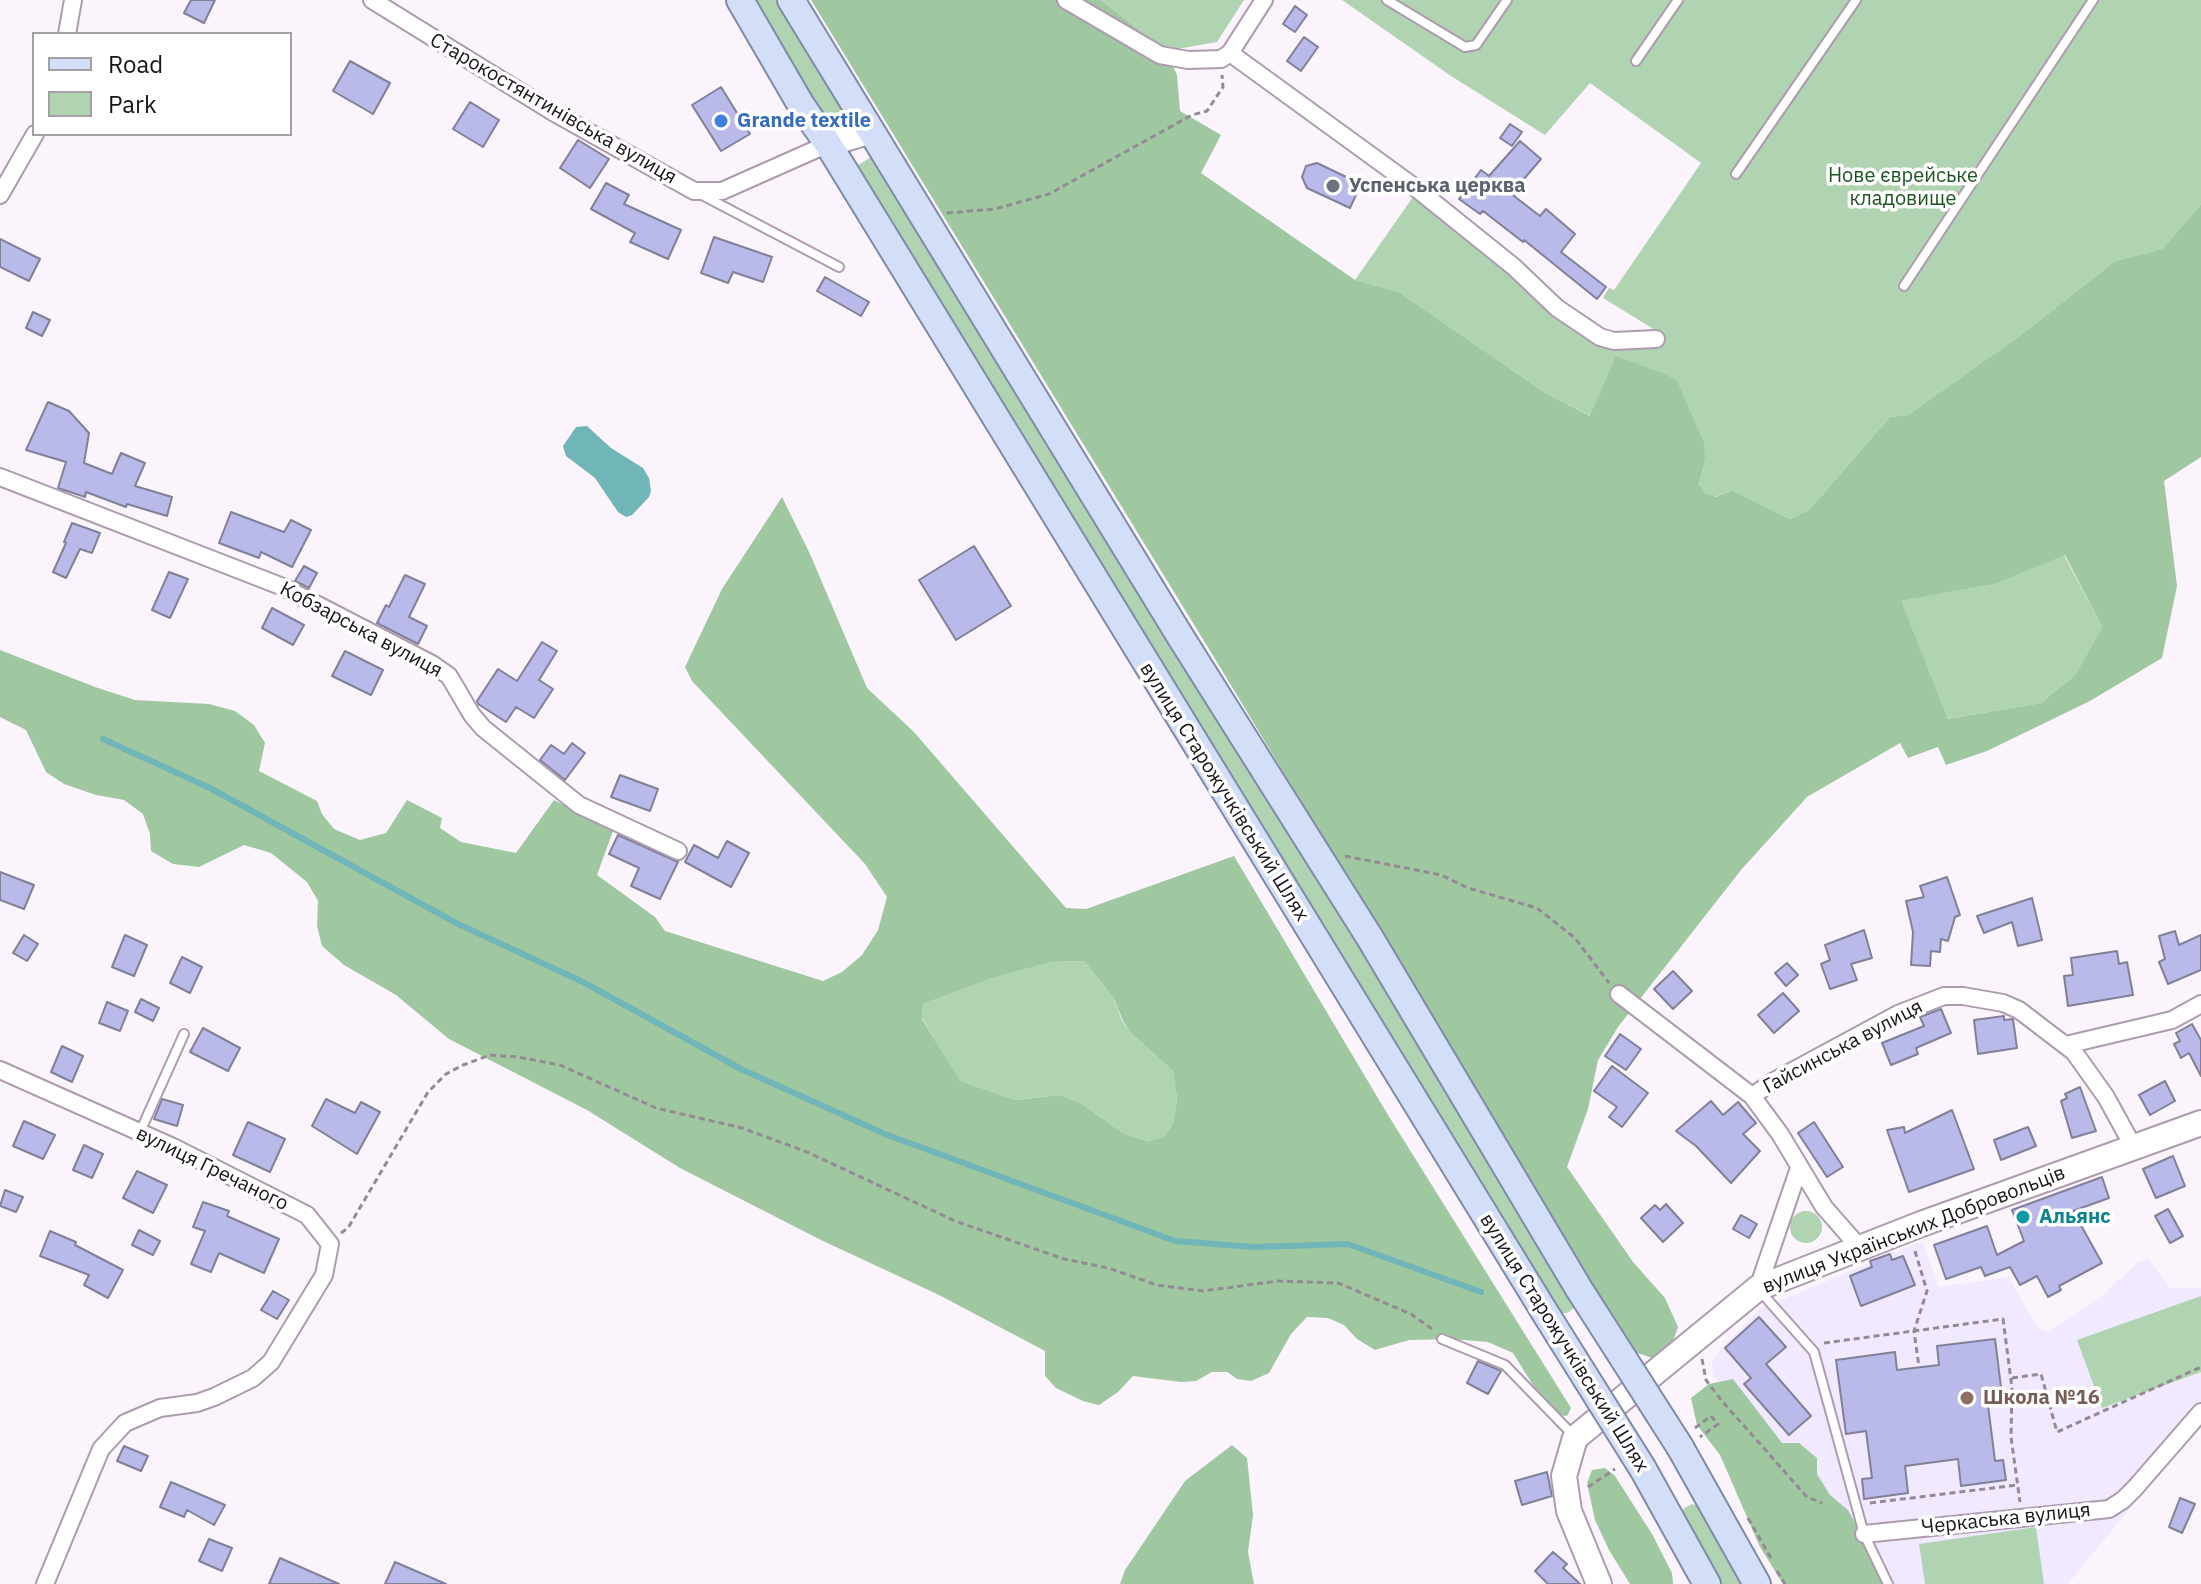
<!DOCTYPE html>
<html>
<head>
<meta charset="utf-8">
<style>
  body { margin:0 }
  #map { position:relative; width:2201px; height:1584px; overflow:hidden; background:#fcf4fd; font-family:"IBM Plex Sans",sans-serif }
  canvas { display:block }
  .legend { position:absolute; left:32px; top:32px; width:260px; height:104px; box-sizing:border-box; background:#fff; border:2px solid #a4a1a4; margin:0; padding:10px 14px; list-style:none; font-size:24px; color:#1b141c }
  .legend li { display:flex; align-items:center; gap:16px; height:40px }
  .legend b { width:40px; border:2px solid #a4a1a4 }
</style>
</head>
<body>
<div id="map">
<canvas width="2201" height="1584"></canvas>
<ul class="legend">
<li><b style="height:10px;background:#d3dff9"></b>Road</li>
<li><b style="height:22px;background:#b0d4b1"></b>Park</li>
</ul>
</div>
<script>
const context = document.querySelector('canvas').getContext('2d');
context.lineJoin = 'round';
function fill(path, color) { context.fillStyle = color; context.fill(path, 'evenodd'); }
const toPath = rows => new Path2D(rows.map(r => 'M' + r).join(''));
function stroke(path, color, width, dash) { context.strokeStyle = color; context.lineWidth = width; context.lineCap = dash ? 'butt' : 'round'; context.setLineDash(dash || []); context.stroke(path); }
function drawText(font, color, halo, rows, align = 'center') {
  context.font = font + ' "IBM Plex Sans",sans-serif'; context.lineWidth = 7; context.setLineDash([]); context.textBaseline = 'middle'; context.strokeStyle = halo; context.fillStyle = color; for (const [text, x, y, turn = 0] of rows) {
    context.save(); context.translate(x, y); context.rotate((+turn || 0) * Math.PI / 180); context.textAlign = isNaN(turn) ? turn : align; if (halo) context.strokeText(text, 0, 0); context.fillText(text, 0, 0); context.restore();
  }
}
fill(toPath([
  [1923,1241,1938,1287,2009,1277,2038,1329,2048,1332,2100,1298,2139,1261,2149,1260,2170,1288,2201,1288,2201,1421,2068,1584,1879,1584,1837,1520,1713,1376,1712,1362,1723,1346,1761,1308]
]), '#f0e9ff');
fill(toPath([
  [751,0,779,0,847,112,841,123,826,126],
  [1101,0,1244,0,1217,42,1166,51],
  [1342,0,2201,0,2201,204,2162,249,2115,261,2022,334,1908,415,1890,417,1809,510,1790,519,1732,490,1715,497,1705,493,1699,486,1705,461,1591,416,1544,392,1399,292,1355,280,1415,194,1597,341,1660,333,1603,298,1609,288,1614,290,1701,163,1590,83,1545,135,1451,76],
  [873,156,1577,1300,1574,1308,1567,1313,1559,1313,853,168],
  [2064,555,2102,627,2075,675,2041,703,1948,719,1900,601,1995,584],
  [1084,961,1113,997,1122,1021,1131,1033,1173,1071,1177,1099,1173,1124,1163,1137,1149,1141,1124,1134,1081,1103,1060,1095,1015,1100,959,1081,922,1018,923,1004,993,978,1052,962],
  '1790 1227a16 16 0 1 1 32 0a16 16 0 1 1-32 0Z',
  [2201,1296,2201,1372,2102,1408,2077,1340],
  [1692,1504,1702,1507,1744,1584,1718,1584,1682,1517,1684,1508],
  [2036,1527,2044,1584,1925,1584,1919,1544]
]), '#b0d4b1');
fill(toPath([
  [811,0,1101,0,1166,51,1177,75,1180,111,1221,135,1201,173,1355,280,1399,292,1544,392,1590,416,1616,356,1667,375,1677,381,1704,443,1705,461,1699,485,1705,493,1716,497,1732,490,1790,519,1809,510,1890,417,1908,415,2022,334,2115,261,2162,249,2201,204,2201,457,2164,481,2177,586,2162,658,2090,701,1987,751,1946,765,1938,747,1908,758,1900,743,1807,797,1741,870,1618,1027,1598,1060,1588,1109,1567,1167,1633,1262,1665,1298,1678,1327,1673,1341,1652,1358,1632,1351,1220,667],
  [2065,555,2102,627,2075,675,2041,703,1948,719,1901,601,1995,584],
  [782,497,810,554,867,688,914,732,1066,908,1086,909,1234,856,1388,1115,1571,1408,1567,1416,1556,1415,1546,1406,1513,1353,1488,1342,1452,1339,1409,1340,1375,1350,1357,1339,1344,1325,1328,1318,1307,1317,1291,1334,1269,1373,1251,1381,1237,1379,1227,1372,1212,1372,1196,1381,1181,1382,1133,1376,1118,1392,1099,1405,1083,1401,1056,1388,1045,1376,1045,1351,939,1295,821,1240,680,1168,587,1110,449,1039,396,995,344,965,322,946,317,926,318,901,307,882,271,853,244,845,199,867,173,864,151,851,150,834,143,814,124,800,96,795,64,784,46,772,26,730,0,717,0,650,95,687,135,700,209,704,235,711,254,725,265,743,259,771,317,801,322,814,334,829,360,840,386,833,407,800,442,818,440,828,461,842,516,853,554,800,613,831,597,875,655,917,665,931,823,981,842,972,862,955,878,930,887,897,865,864,692,681,685,667,722,589],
  [1084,961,1113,997,1123,1021,1131,1033,1173,1071,1177,1099,1173,1124,1163,1137,1148,1141,1124,1134,1081,1103,1060,1095,1015,1100,960,1081,922,1019,923,1004,993,978,1052,962],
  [1733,1379,1782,1443,1799,1443,1817,1458,1817,1474,1830,1495,1848,1510,1861,1534,1866,1551,1881,1574,1892,1584,1783,1584,1760,1547,1720,1455,1697,1425,1691,1398,1709,1384],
  [1232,1445,1247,1458,1253,1515,1248,1552,1254,1584,1120,1584,1125,1570,1185,1481],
  [1605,1468,1615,1476,1652,1534,1672,1573,1673,1584,1630,1584,1609,1550,1595,1520,1587,1483,1592,1470]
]), '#9fc7a0');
fill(toPath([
  [587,426,611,448,643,468,649,478,651,491,649,497,632,515,626,517,618,512,595,478,566,456,563,446,576,427]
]), '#70b5b8');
stroke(toPath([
  [103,739,210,788,458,924,583,982,741,1069,885,1134,1175,1241,1255,1247,1348,1244,1481,1292]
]), '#70b5b8', 6);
const building = toPath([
  [191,0,215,0,204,23,184,13,191,0],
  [1295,6,1307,15,1295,32,1283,24,1295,6],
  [1304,37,1318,47,1301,71,1287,61,1304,37],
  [350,61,390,83,373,114,333,91,350,61],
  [721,87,750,134,721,151,692,105,721,87],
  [470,102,499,120,483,147,453,129,470,102],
  [1510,124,1522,132,1512,146,1500,138,1510,124],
  [578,140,609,159,590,188,560,168,578,140],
  [1520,141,1541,159,1517,187,1519,188,1514,196,1540,216,1546,209,1575,234,1561,252,1606,287,1597,299,1524,240,1523,242,1483,211,1480,214,1459,199,1481,170,1489,176,1520,141],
  [1317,163,1361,184,1350,208,1307,188,1302,177,1306,166,1317,163],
  [606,183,629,195,624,204,681,230,668,259,630,242,635,233,591,209,606,183],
  [714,237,772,257,763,282,733,272,728,283,701,273,714,237],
  [0,239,40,259,29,281,0,267,0,239],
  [825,277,869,302,861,316,817,291,825,277],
  [33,312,50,320,42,336,26,328,33,312],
  [48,402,69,411,89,433,84,463,112,474,121,453,145,463,135,486,172,497,167,516,127,504,126,507,86,492,85,497,58,488,66,462,26,450,48,402],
  [231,512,284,532,291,520,311,530,292,567,261,552,259,558,219,543,231,512],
  [72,523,100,533,92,553,80,549,66,578,53,572,66,543,64,542,72,523],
  [974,546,1011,606,956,640,919,580,974,546],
  [304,566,317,573,309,588,295,581,304,566],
  [169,572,188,579,170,618,152,610,169,572],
  [405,575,425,584,409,617,427,626,418,644,377,623,386,605,389,607,405,575],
  [272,608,304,625,293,645,262,628,272,608],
  [542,642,557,651,539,680,553,689,534,718,516,707,506,722,478,704,477,701,498,669,517,681,542,642],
  [345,651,383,670,371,695,332,676,345,651],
  [572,743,585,753,565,780,540,760,551,745,564,754,572,743],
  [620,775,658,789,650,811,611,797,620,775],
  [618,835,678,862,660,899,631,886,639,868,609,854,618,835],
  [727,841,749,853,731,887,685,862,694,845,718,858,727,841],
  [0,872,34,885,24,909,0,900,0,872],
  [1947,877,1960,915,1955,917,1948,941,1941,939,1940,952,1931,951,1930,966,1911,965,1913,932,1906,901,1924,897,1920,886,1947,877],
  [2032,898,2042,940,2018,946,2012,922,1984,933,1977,916,2032,898],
  [1864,930,1872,958,1851,964,1857,980,1830,989,1821,964,1830,960,1825,945,1864,930],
  [2175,931,2179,945,2201,935,2201,970,2168,984,2159,962,2165,959,2159,936,2175,931],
  [24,935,38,944,27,961,13,953,24,935],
  [125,935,147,945,134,976,112,967,125,935],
  [2117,951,2119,964,2127,962,2133,995,2068,1006,2064,976,2073,975,2071,958,2117,951],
  [182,957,202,967,190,993,170,983,182,957],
  [1787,963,1798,975,1786,986,1775,973,1787,963],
  [1673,971,1692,991,1673,1009,1654,989,1673,971],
  [1783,993,1799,1011,1774,1033,1758,1015,1783,993],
  [141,999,159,1008,153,1021,135,1012,141,999],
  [107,1002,128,1011,120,1031,99,1023,107,1002],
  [1941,1009,1951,1033,1916,1048,1918,1054,1891,1065,1882,1043,1924,1026,1920,1017,1941,1009],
  [2004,1016,2004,1020,2013,1019,2017,1048,1978,1054,1974,1020,2004,1016],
  [2192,1024,2201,1040,2201,1076,2189,1053,2181,1058,2174,1044,2180,1041,2176,1033,2192,1024],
  [203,1028,240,1048,228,1071,190,1052,203,1028],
  [1620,1034,1641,1049,1626,1070,1605,1056,1620,1034],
  [62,1046,83,1056,72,1082,51,1072,62,1046],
  [1612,1066,1648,1093,1622,1127,1609,1117,1617,1107,1594,1091,1612,1066],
  [2165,1081,2175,1101,2150,1115,2139,1095,2165,1081],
  [2080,1087,2096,1131,2072,1138,2061,1101,2067,1098,2065,1094,2080,1087],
  [162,1099,183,1105,177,1126,154,1119,162,1099],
  [326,1099,355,1113,361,1102,380,1112,357,1154,312,1126,326,1099],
  [1711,1101,1723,1115,1738,1102,1756,1123,1743,1134,1760,1151,1731,1183,1696,1146,1676,1131,1711,1101],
  [1952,1110,1974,1169,1909,1192,1887,1130,1904,1127,1905,1133,1952,1110],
  [24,1121,55,1135,43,1159,13,1146,24,1121],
  [248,1122,285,1139,270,1172,233,1155,248,1122],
  [1814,1122,1843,1167,1827,1177,1798,1133,1814,1122],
  [2028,1127,2036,1146,2001,1160,1994,1140,2028,1127],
  [84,1145,103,1154,92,1178,73,1170,84,1145],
  [2173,1156,2185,1186,2156,1198,2143,1169,2173,1156],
  [137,1171,167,1185,153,1213,123,1198,137,1171],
  [2102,1177,2109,1198,2073,1211,2102,1263,2059,1286,2061,1290,2048,1297,2037,1276,2020,1285,2010,1267,1985,1276,1981,1267,1946,1279,1934,1245,1987,1226,1997,1255,2024,1241,2012,1210,2102,1177],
  [5,1190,23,1197,16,1212,0,1206,5,1190],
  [203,1202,229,1211,227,1216,279,1239,264,1273,219,1253,211,1272,191,1264,205,1231,193,1227,203,1202],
  [1666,1204,1683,1223,1663,1242,1641,1218,1655,1205,1660,1210,1666,1204],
  [2168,1209,2183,1236,2170,1243,2155,1216,2168,1209],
  [1741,1215,1757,1224,1749,1238,1733,1229,1741,1215],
  [139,1230,160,1241,153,1255,132,1245,139,1230],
  [50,1231,76,1242,75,1245,123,1270,108,1298,84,1285,89,1275,40,1256,50,1231],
  [1890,1254,1892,1260,1903,1256,1915,1285,1861,1306,1850,1276,1872,1267,1870,1261,1890,1254],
  [273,1291,289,1300,277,1319,261,1310,273,1291],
  [1759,1317,1786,1347,1766,1364,1811,1416,1789,1435,1744,1384,1751,1378,1725,1348,1759,1317],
  [1995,1339,2001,1387,1991,1389,1993,1404,1988,1405,1995,1461,2003,1460,2006,1480,1961,1486,1958,1459,1905,1466,1908,1493,1864,1499,1862,1479,1872,1478,1866,1431,1846,1434,1836,1360,1895,1352,1897,1370,1939,1365,1937,1346,1995,1339],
  [1478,1361,1501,1371,1488,1394,1467,1383,1478,1361],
  [124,1446,148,1456,141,1471,117,1461,124,1446],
  [1547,1472,1552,1496,1522,1505,1515,1481,1547,1472],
  [171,1482,225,1505,214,1525,187,1510,184,1517,160,1507,171,1482],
  [2180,1498,2195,1504,2182,1533,2169,1527,2180,1498],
  [209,1539,232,1548,222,1571,199,1561,209,1539],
  [1553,1552,1567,1564,1563,1568,1580,1584,1548,1584,1535,1571,1553,1552],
  [280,1558,339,1584,269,1584,280,1558],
  [395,1562,446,1584,385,1584,395,1562]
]);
fill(building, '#b9b9ea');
stroke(building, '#808098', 2);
const lane = toPath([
  [1387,0,1465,47,1476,45,1507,0],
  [1636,61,1678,0],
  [1736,174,1856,0],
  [702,195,839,267],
  [1904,286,2093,0],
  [140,1132,184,1034],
  [1759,1290,1814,1352,1864,1534,1888,1584],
  [1442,1339,1505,1365,1575,1437]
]);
const street = toPath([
  [372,0,553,112,694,191,722,191,828,144],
  [1066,0,1160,55,1188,60,1221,59,1230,53,1264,0],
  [67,34,73,0],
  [1230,53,1417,189,1514,267,1557,308,1600,337,1614,341,1656,339],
  [0,195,35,134],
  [0,477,283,587,432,664,449,676,472,715,483,728,579,805,678,851],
  [1619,994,1752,1096,1780,1134,1824,1207,1860,1248],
  [2066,1045,2172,1020,2201,1004],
  [0,1070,173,1147,307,1215,330,1244,324,1275,271,1362,253,1378,214,1397,197,1403,160,1408,125,1423,101,1449,45,1584],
  [1752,1096,1774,1081,1898,1014,1944,996,1963,996,2003,1003,2019,1010,2074,1052,2106,1097,2133,1146],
  [1758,1288,1799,1168],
  [1864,1534,2109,1509,2123,1500,2135,1488,2201,1412]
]);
const secondary = toPath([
  [828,144,871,131],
  [1599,1584,1569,1511,1564,1476,1575,1438,1758,1288,1921,1224,2201,1123]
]);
const primary = toPath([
  [740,0,801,105,828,144,1544,1311],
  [791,0,1180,636,1370,938,1579,1289],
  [1680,1447,1757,1584],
  [1643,1469,1707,1584]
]);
stroke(lane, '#ae9bb0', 12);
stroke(street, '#ae9bb0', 20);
stroke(secondary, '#ae9bb0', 28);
stroke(primary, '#7f8aa9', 30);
stroke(toPath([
  [947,213,995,209,1049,194,1192,115,1207,111,1223,87,1222,75],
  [1345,856,1441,875,1468,888,1537,908,1575,938,1609,983],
  [341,1233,348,1228,428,1092,446,1074,463,1065,490,1055,518,1057,560,1065,656,1108,742,1128,807,1152,955,1221,1064,1259,1108,1268,1157,1285,1203,1291,1278,1281,1338,1283,1411,1314,1432,1329],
  [1915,1251,1927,1291,1914,1331,1919,1367],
  [1824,1343,2003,1319,2012,1388,2011,1437,2020,1502],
  [1702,1359,1706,1380,1722,1401,1807,1497,1822,1503],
  [2012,1378,2041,1374,2057,1432,2201,1367],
  [1695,1428,1711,1416,1718,1424,1700,1437],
  [1588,1487,1615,1469],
  [1870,1503,2017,1485],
  [1748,1518,1772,1560],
  [1777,1571,1785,1584]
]), '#938b94', 3, [6, 4]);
stroke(lane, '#fff', 8);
stroke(street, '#fff', 16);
stroke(secondary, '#fff', 24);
stroke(primary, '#d3dff9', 26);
const primaryBridge = toPath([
  [1579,1289,1680,1447],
  [1544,1311,1643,1469]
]);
stroke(primaryBridge, '#7f8aa9', 30, []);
stroke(primaryBridge, '#d3dff9', 26);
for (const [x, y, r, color] of [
  [721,121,8,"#3f7fe0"],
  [1333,186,8,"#6b7280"],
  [2023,1217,8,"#0f9aa8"],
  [1967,1398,8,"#8d6e63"]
]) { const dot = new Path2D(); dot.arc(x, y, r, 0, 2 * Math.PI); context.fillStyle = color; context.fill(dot); stroke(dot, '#fff', 3); }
drawText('20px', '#1b141c', '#fff', [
  ["Старокостянтинівська вулиця",553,109,30],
  ["Кобзарська вулиця",361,630,28],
  ["вулиця Старожучківський Шлях",1224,792,58],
  ["Гайсинська вулиця",1843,1047,-28],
  ["вулиця Гречаного",212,1169,26],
  ["вулиця Українських Добровольців",1914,1230,-21],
  ["вулиця Старожучківський Шлях",1564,1343,58],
  ["Черкаська вулиця",2006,1519,-6]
]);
drawText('bold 20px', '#366cbe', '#fff', [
  ["Grande textile",737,121]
], 'left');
drawText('20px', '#1c5522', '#fff', [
  ["Нове єврейське",1903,176],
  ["кладовище",1903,199]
]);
drawText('bold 20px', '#5b616d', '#fff', [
  ["Успенська церква",1349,186]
], 'left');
drawText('bold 20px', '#0d838f', '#fff', [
  ["Альянс",2039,1217]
], 'left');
drawText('bold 20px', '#785e54', '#fff', [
  ["Школа №16",1983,1398]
], 'left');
</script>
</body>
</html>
